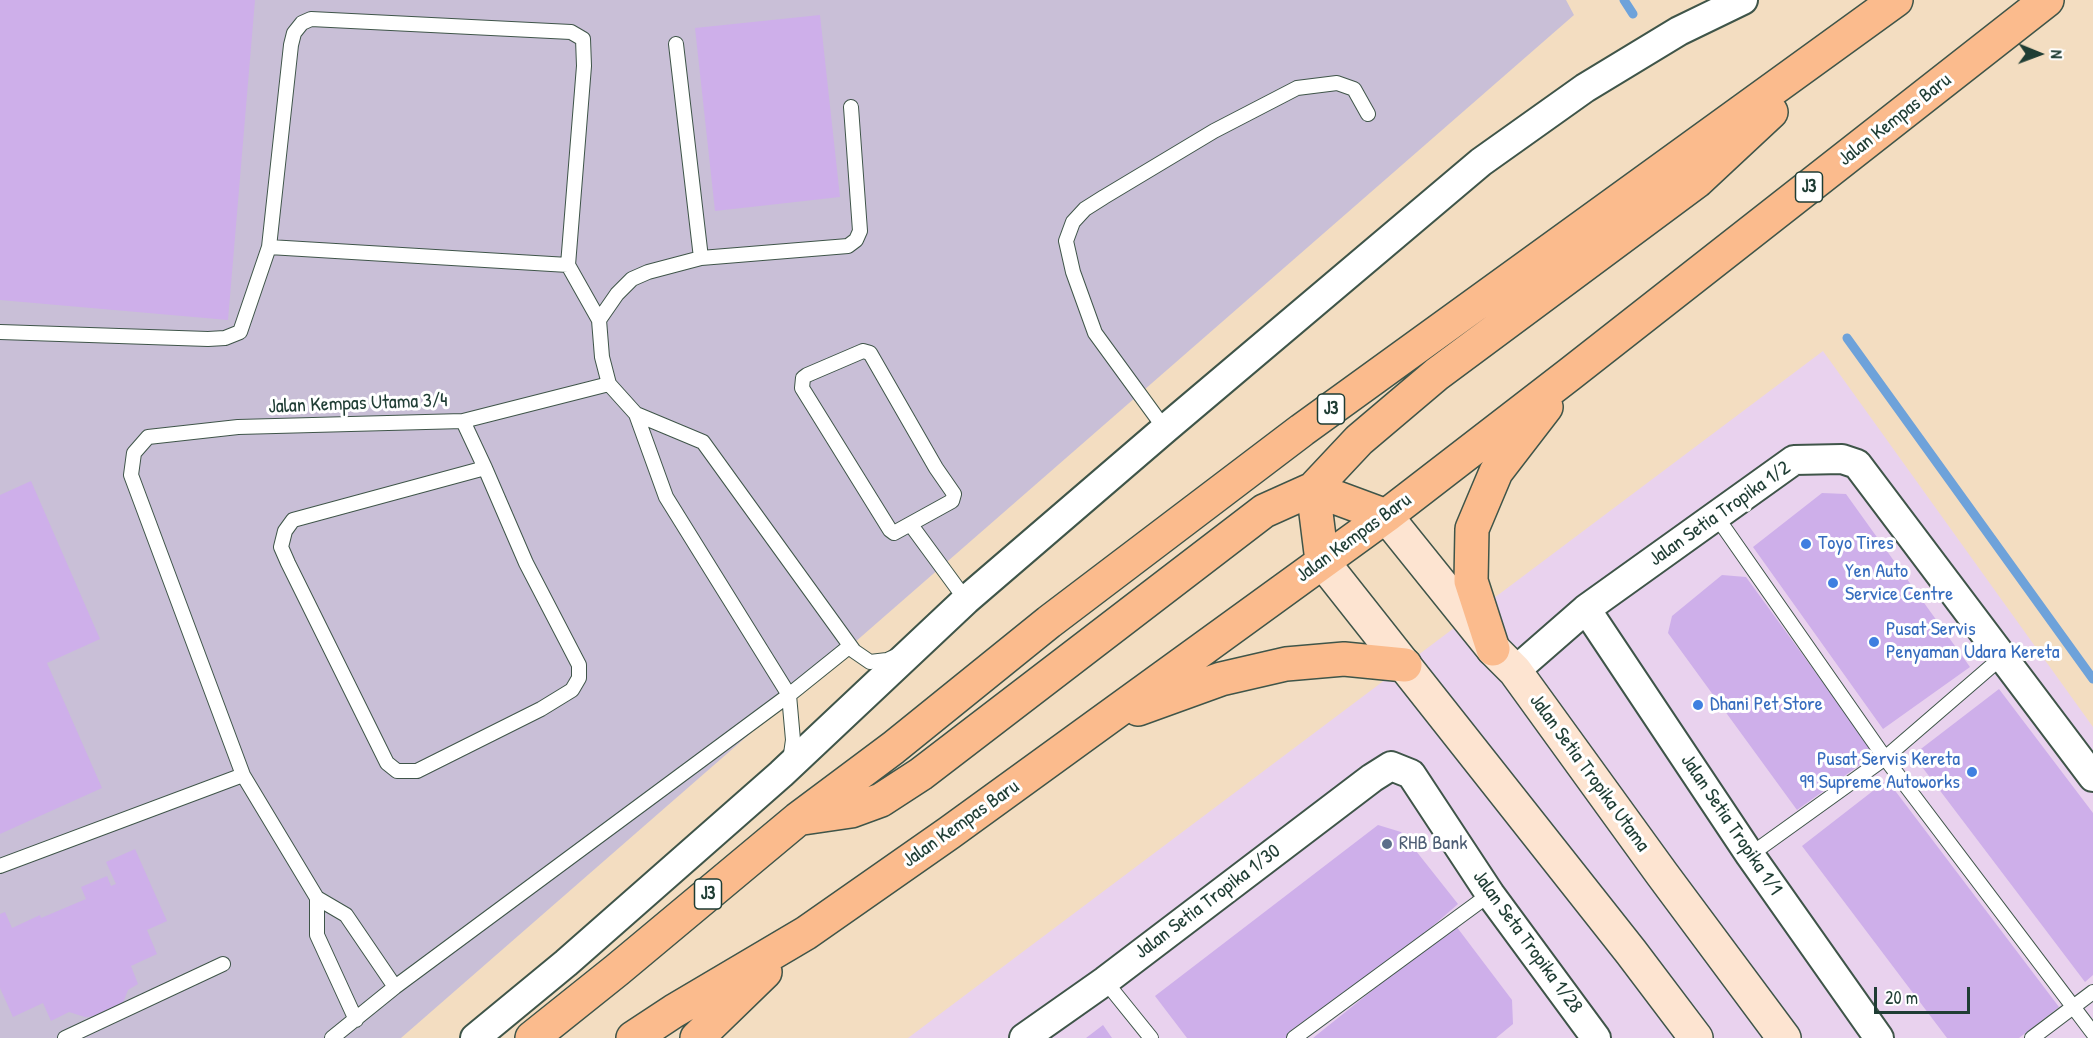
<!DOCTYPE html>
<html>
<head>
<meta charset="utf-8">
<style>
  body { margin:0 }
  #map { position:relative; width:2093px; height:1038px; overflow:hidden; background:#f3ddc1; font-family:"Patrick Hand",sans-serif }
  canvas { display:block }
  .north { position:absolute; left:2009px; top:24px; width:60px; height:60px; -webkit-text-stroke:4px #fff; paint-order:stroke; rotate:91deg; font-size:16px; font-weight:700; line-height:24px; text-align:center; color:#1f3d34 }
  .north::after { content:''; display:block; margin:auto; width:21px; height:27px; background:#1f3d34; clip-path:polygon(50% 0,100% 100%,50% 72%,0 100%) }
  .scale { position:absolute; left:1874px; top:987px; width:96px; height:27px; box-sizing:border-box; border:3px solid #1f3d34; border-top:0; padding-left:8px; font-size:18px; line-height:21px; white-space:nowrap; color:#1f3d34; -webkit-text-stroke:4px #fff; paint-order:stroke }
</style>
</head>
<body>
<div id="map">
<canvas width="2093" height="1038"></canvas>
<div class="north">N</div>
<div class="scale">20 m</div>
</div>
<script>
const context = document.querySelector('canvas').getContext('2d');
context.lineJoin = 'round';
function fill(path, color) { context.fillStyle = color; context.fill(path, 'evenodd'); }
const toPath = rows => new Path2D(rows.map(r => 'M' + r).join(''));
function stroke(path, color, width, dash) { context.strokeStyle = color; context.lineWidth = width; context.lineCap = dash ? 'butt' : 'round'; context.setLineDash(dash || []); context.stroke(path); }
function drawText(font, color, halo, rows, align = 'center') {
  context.font = font + ' "Patrick Hand",sans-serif'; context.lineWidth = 6; context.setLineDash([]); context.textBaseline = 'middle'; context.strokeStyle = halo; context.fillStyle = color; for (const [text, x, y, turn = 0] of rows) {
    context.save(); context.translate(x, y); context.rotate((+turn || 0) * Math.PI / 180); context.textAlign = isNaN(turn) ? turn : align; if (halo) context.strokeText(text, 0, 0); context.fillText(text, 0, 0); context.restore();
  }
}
fill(toPath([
  [1823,351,2093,727,2093,1038,908,1038]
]), '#e9d2ee');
fill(toPath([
  [0,0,1566,0,1574,15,401,1038,0,1038]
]), '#c9bfd7');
stroke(toPath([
  [1624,0,1633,14],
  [1847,338,2093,679]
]), '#6ea2da', 9);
fill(toPath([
  [0,0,255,0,228,320,0,300],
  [820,15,840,197,715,211,695,28],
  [31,481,100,639,47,663,102,788,0,834,0,495],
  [1822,493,1846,494,1970,667,1883,729,1753,547],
  [1722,575,1746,577,1875,754,1797,810,1668,633,1672,616],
  [1999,689,2093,813,2093,975,2085,982,1913,755],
  [1887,780,2059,1007,2019,1038,1947,1038,1802,846],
  [1378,825,1401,832,1458,904,1419,938,1289,1038,1187,1038,1155,996],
  [135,849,167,921,147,930,157,954,131,966,138,984,128,990,122,1005,98,1016,85,1017,69,1012,51,1021,43,1003,13,1017,0,988,0,914,5,912,12,928,40,915,41,918,86,899,81,887,107,876,111,886,116,884,106,862],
  [1456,926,1512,1000,1513,1024,1496,1038,1313,1038,1414,957],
  [1103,1025,1112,1038,1086,1038]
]), '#ceafea');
const lane = toPath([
  [676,44,701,258],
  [568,265,599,320,602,357,609,384,636,414,666,497,789,695,793,740,790,761],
  [599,320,617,294,632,279,648,272,701,258,848,246,856,240,860,231,851,107],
  [0,332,208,339,225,338,240,332,269,247,291,45,294,33,302,23,311,19,571,32,583,39,584,66,568,265,269,247],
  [863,351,870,353,936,468,954,494,952,501,894,533,890,530,802,388,803,378,807,375,863,351],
  [636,414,703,442,854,651,870,662,887,660,898,655],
  [463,421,485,468,526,563,579,665,579,678,572,690,541,709,417,771,397,771,387,763,288,563,281,547,285,531,293,520,485,468],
  [1165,429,1095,333,1073,272,1066,241,1073,222,1085,209,1104,197,1214,131,1297,88,1337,83,1354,89,1368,114],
  [1716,516,1885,758,2093,1033],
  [911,525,966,600],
  [1750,855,1885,758,2002,657],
  [0,866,243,775],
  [317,898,317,935,356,1020],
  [1105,981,1151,1038],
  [395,987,346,915,317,898,243,775,131,475,134,453,148,437,238,427,463,421,609,384],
  [65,1038,223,964],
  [332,1038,395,987,789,695,850,646],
  [1294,1038,1490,894],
  [2032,1038,2093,992]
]);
const street = toPath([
  [1586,609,1750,855,1879,1038],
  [1515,671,1586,609,1794,460,1842,459,1857,464,2093,777],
  [475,1038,566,963,781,774,966,600,1165,429,1481,162,1585,88,1679,31,1743,0],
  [1024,1038,1105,981,1372,778,1391,766,1411,774,1490,894,1596,1038]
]);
const secondary = toPath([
  [1386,516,1493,649,1515,671,1662,874,1784,1038],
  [1322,561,1631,952,1696,1038]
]);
const primary = toPath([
  [1313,489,1386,516],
  [1313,489,1322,561],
  [1493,649,1471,581,1472,529,1496,472,1546,407],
  [1138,709,1221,679,1286,664,1344,659,1405,665],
  [803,818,851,811,881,800,921,774,1264,511,1313,489,1359,440,1437,374,1697,181,1771,112],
  [532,1038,617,970,798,819,893,748,1049,622,1302,430,1896,0],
  [633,1038,674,1011,806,933,949,833,1386,516,1570,374,2047,0],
  [697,1038,765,972]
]);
stroke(lane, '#3f5549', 16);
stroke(street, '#3f5549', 32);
stroke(secondary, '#3f5549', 36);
stroke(primary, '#3f5549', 36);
stroke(lane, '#fff', 14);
stroke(street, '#fff', 28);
stroke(secondary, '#fde4d1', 33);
stroke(primary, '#fbbb8d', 33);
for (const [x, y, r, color] of [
  [1806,544,6,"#3f7fe0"],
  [1833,583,6,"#3f7fe0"],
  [1874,642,6,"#3f7fe0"],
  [1698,705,6,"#3f7fe0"],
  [1972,772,6,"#3f7fe0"],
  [1387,844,6,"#5c6f8a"]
]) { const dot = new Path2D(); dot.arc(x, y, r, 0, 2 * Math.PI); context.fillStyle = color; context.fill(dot); stroke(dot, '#fff', 2); }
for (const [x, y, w] of [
  [1809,187,27],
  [1331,409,27],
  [708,894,27]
]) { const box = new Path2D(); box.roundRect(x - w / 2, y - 15, w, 30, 4.5); context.fillStyle = '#fff'; context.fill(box); stroke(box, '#1f3d34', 1.5); }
drawText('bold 18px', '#1f3d34', null, [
  ["J3",1809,187],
  ["J3",1331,409],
  ["J3",708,894]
]);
drawText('20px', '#1f3d34', '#fff', [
  ["Jalan Kempas Baru",1895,120,-38],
  ["Jalan Kempas Utama 3/4",358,404,-2],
  ["Jalan Setia Tropika 1/2",1720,514,-35],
  ["Jalan Kempas Baru",1354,538,-36],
  ["Jalan Setia Tropika Utama",1589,773,54],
  ["Jalan Kempas Baru",961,824,-35],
  ["Jalan Setia Tropika 1/1",1731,825,56],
  ["Jalan Setia Tropika 1/30",1208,902,-37],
  ["Jalan Seta Tropika 1/28",1527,942,54]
]);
drawText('20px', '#366cbe', '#fff', [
  ["Toyo Tires",1818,544],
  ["Yen Auto",1845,572],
  ["Service Centre",1845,595],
  ["Pusat Servis",1886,630],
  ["Penyaman Udara Kereta",1886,653],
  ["Dhani Pet Store",1710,705],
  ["Pusat Servis Kereta",1960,760,"right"],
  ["99 Supreme Autoworks",1960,783,"right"]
], 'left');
drawText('20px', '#4e5e75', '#fff', [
  ["RHB Bank",1399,844]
], 'left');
</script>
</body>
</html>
